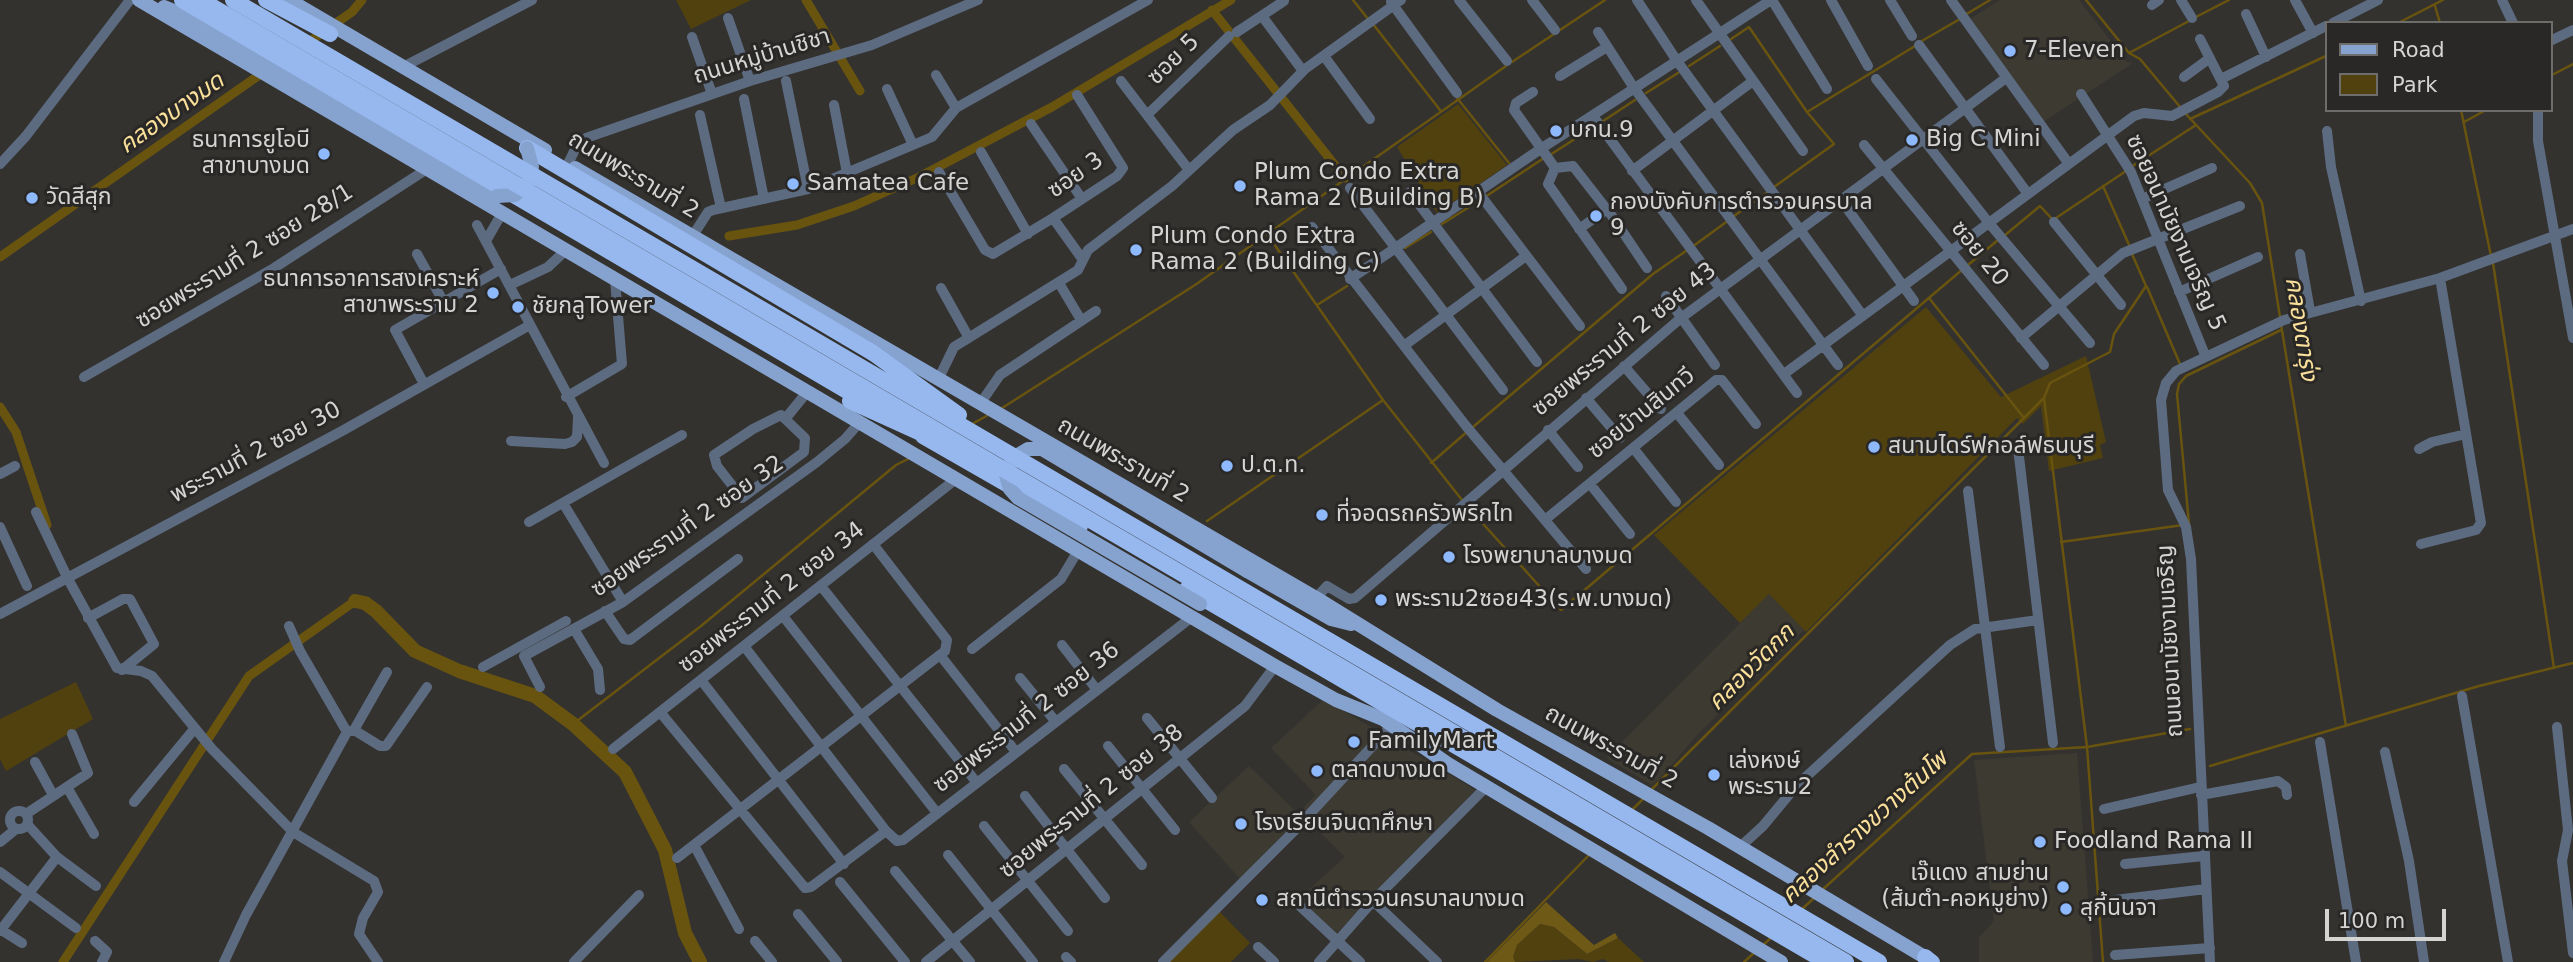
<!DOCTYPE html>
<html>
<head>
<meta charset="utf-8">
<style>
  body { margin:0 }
  #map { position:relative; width:2573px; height:962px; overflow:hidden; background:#33322f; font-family:"DejaVu Sans",sans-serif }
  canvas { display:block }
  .legend { position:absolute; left:2325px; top:21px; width:228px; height:91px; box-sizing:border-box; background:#292826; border:2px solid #6d6d6b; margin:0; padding:9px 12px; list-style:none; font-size:21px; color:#d4d4d2 }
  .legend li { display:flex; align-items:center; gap:14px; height:35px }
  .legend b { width:35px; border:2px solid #6d6d6b }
  .scale { position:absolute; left:2325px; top:909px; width:121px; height:32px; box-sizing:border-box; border:4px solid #d4d4d2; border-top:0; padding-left:9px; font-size:21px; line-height:24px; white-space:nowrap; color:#d4d4d2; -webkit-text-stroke:5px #292826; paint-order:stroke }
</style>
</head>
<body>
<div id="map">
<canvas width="2573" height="962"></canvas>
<ul class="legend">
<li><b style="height:9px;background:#86a2cf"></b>Road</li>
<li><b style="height:19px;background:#51410f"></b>Park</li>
</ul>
<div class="scale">100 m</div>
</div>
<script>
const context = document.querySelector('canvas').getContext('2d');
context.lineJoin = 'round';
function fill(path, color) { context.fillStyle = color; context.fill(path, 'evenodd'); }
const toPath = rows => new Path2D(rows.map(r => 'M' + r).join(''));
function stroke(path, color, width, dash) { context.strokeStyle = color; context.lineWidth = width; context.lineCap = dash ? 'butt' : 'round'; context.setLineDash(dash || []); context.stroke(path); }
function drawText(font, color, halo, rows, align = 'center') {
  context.font = font + ' "DejaVu Sans","Noto Sans Thai",sans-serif'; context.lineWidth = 6; context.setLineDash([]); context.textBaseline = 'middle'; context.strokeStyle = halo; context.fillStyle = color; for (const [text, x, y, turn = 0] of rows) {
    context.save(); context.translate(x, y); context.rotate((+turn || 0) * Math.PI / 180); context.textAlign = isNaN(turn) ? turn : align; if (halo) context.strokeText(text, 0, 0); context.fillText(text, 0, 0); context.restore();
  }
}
fill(toPath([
  [2000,0,2079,0,2127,62,2133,63,2043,122,1968,20],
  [1769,594,1804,630,1698,734,1661,777,1652,785,1606,758],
  [1324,699,1475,790,1335,935,1296,901,1345,857,1307,819,1298,814,1291,826,1240,879,1189,822,1249,766,1298,813,1316,795,1271,748],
  [2077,753,2093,962,1979,962,1979,937,1994,921,1974,760]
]), '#3d3a32');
fill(toPath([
  [676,0,751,0,691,29],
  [1458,104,1507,165,1437,213,1397,147],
  [1926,307,2001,397,2086,356,2106,442,2100,445,2103,458,2049,471,2041,406,2023,424,2017,418,1806,632,1769,594,1740,623,1654,535],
  [76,682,93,719,6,771,0,759,0,719],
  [1219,911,1250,943,1231,962,1167,962],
  [1540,924,1554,927,1587,954,1618,938,1644,962,1609,962,1603,959,1593,962,1579,959,1515,962,1513,957,1517,945]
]), '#51410f');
fill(toPath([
  [1546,902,1594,945,1615,933,1618,938,1587,954,1554,927,1540,924,1517,945,1513,957,1515,962,1487,962]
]), '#6e5917');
stroke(toPath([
  [1353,0,1368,19],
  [2086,0,2129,53,2140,59,2181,108],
  [2435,6,2440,23],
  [1965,15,1990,0],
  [2194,18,2229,0],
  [2398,23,2443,0],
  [1373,24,1440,110],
  [1731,39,1749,27,1807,112,1834,144,1774,187],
  [1920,42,1960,19],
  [2129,53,2189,21],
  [1512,62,1605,0],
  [1689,66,1720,46],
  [2550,76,2573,64],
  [1646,93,1678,73],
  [1457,98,1509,163],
  [2461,110,2491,256],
  [1807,112,1915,46],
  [2185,113,2250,183,2262,203,2280,317],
  [2190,119,2326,56],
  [2464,122,2486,110],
  [1600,123,1635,100],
  [1550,155,1595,126],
  [2131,167,2196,125],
  [2103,186,2130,247],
  [1488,195,1544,158],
  [1734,216,1769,191],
  [1442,224,1477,202],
  [1267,234,1383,400,1462,500],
  [2004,236,2040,206,2053,220,2126,171],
  [1692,247,1729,220],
  [1405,248,1431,232],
  [2493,263,2554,668],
  [1968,265,1998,240],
  [2147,287,2180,364],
  [1929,298,2024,418],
  [1317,305,1347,286],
  [2281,324,2346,726],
  [999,410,1195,285,1506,66],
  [972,424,990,414],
  [1473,427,1653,274,1686,251],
  [1431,463,1468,431],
  [1466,505,1561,610,1963,269],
  [1207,521,1383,400],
  [2189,524,2177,394,2179,384,2186,376,2281,330],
  [2061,542,2183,525],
  [573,724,701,626,896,465,910,458],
  [2210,766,2479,686,2573,663],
  [1652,789,2044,398],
  [1633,809,1643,799],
  [1821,891,1972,754,2087,747,2190,729],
  [1801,910,1814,898],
  [1762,946,1773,936],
  [1485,962,1589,855],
  [1744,962,1754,953],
  [2103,962,2087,747,2044,398,2050,383,2110,352,2114,334,2146,286,2132,254]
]), '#69540f', 2.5);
stroke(toPath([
  [806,0,860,91],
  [1212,10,1345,178],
  [306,44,352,12,362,0],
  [729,236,797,225,854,206,919,177,1052,107,1231,0],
  [0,257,265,71],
  [0,407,16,432,47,525],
  [63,962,249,676,355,601]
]), '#69540f', 9);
stroke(toPath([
  [355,601,365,603,376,611,415,651,459,671,535,696,573,724,625,772,665,850,685,933,700,962]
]), '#69540f', 14);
stroke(toPath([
  [1459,0,1507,61],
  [1532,0,1555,30],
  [1637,0,1677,61,1863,316],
  [1696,0,1803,151],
  [1772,0,1827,89],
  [1831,0,1868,66],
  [1890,0,1912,36],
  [1951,0,2069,164],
  [2181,0,2192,18],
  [2295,0,2313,33],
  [2502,0,2513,23],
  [1391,2,1457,93],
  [2152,5,2159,0],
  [2246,14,2266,57],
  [1262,16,1303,71],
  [728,18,750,81],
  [2333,23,2378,0],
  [1237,32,1284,1],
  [1598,32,1634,88,1838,365],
  [692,37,712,94],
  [2550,41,2573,30],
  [1919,45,2028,194],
  [1324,56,1370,119],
  [403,67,532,0],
  [936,75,956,108],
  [1560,76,1607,47],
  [2184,77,2210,58],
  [1876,79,1989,223,2090,343],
  [2221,79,2326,26],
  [786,81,808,189],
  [1121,81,1189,170],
  [887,89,913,145],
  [1533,92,1516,103,1514,110,1555,168,1573,166,1612,216,1647,268],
  [2081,94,2131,172,2205,355],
  [744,99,764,199],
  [834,105,847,173],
  [2538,110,2538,141,2573,338],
  [700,115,721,208],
  [1147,115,1229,36],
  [1593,116,1797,393],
  [1031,124,1082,199],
  [2327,131,2331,167,2361,301],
  [1864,145,2044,365],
  [981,152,1028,234],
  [0,164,26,136,130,0],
  [568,164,578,143,586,138,750,81,872,45,978,0],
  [1555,168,1548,184,1622,289],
  [1632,171,1753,81],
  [939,172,985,250,993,254,1053,218,1117,176,1123,168,1077,95],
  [1350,188,1503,390],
  [1410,192,1537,362],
  [1478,192,1580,326],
  [2142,199,2212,168],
  [1841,200,1914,301],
  [1053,218,1083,260],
  [2054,222,2121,305],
  [477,225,604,463],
  [1312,227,1466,426,1586,569],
  [1579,229,1606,210],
  [692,237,708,212,713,210,808,189,932,137,956,108,1148,0],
  [486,241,502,213],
  [417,254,443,301],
  [2300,254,2310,311],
  [1350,279,1542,148,1771,0],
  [1059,283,1081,320],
  [510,285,548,267,565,251],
  [941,288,969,338],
  [2179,292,2258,257],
  [1666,296,1715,365],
  [2021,338,2123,253,2240,206],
  [1405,345,1526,256],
  [1624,366,1661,409],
  [1784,374,2134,116,2144,113,2172,116,2218,92,2224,86,2200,39],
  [84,377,274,268,427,169],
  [938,380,954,347,1078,270,1088,250,1172,186,1233,130,1270,105,1305,69,1401,0],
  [424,384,395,330,501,269],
  [566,397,622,364,615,280],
  [1586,398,1620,438],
  [980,404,1000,375,1096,311],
  [1677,413,1719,465],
  [781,415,805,438,804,452,742,498,717,466,714,455,753,429,781,415],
  [786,418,807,392],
  [1548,430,1578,467],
  [511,441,565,444,572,442,577,437,578,417],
  [2018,448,2053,743],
  [1634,449,1676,502],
  [2419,449,2432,442,2466,434],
  [0,474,15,466],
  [1590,484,1630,534],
  [1968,491,2000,747],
  [563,503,623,602],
  [36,512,68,579,117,668,141,671,152,676,212,749,293,832,374,881,378,892,363,918,359,934,378,962],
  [1546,519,1716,380,1722,380,1756,424],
  [529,522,682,435],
  [0,527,27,586],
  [2421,544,2476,530,2481,523,2440,278],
  [821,586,977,783],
  [1316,598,1327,586,1349,599,1355,598,1681,318,2006,78],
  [605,611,624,639,630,640,738,559],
  [0,614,342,431,530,325],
  [783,616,937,813],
  [88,618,123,599,130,599,154,644,122,670],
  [289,626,300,651,347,732],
  [574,629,598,669,600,690],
  [1062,645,1097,690],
  [744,646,886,831,897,841,903,840,1192,617],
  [972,649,1061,579,1079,549],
  [940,655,1016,752],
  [483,667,566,621],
  [1020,678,1056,722],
  [701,680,844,864],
  [540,687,524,656,623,602,817,462,845,439,860,422],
  [2462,696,2508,962],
  [660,712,805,888,811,887,886,831],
  [1147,718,1212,798],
  [2557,727,2568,830,2562,861,2573,953],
  [354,730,380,746,386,746,427,687],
  [2320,742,2356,962],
  [1108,746,1175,830],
  [613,749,956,479],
  [2385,752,2409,861,2424,962],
  [35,762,53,795],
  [1064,769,1142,865],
  [67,787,94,834],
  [2201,795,2278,781,2286,787,2287,795],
  [1025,796,1105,898],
  [134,802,195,728],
  [2104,809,2200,787],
  '10 820a9 9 0 1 1 18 0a9 9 0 1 1-18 0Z',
  [26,814,88,773,72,734],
  [27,824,57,857,96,886],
  [984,826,1068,931],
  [0,842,16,829],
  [694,845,739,929],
  [1740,847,1763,826,1797,785,1950,645,1975,629,2038,620],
  [948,855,1033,962],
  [677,858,945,651,947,640,873,544],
  [2125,864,2204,856],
  [895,871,970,962],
  [0,872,76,928],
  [840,882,905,962],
  [1373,901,1437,962],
  [2107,901,2206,889],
  [1301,907,1360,962],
  [798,914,837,962],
  [0,929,22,943],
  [0,931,57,857],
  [95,941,107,952,102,962],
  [755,941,772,962],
  [1258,947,1274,962],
  [2115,955,2210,948],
  [1066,957,1071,962],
  [224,962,246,915,347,732,354,730,387,672],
  [574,962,639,895],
  [926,962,1245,706,1275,666],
  [1163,962,1293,832,1392,725],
  [1319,962,1373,901,1486,787],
  [2210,962,2191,559,2186,527,2168,490,2161,400,2166,383,2176,371,2284,320,2440,278,2573,229]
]), '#5d6b81', 10);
stroke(toPath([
  [139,0,1275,666,1336,700,1383,719,1448,764,1781,962],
  [289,0,545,150],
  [164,7,186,16,497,196],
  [575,168,1316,598,1497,710,1708,828,1933,962],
  [1247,571,1331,619,1351,624]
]), '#86a2cf', 14);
stroke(toPath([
  [182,0,871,405],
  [266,0,330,34],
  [527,148,873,353],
  [923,436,1080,526],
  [1187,589,1826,962],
  [1925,957,1931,962]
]), '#96b8ee', 16);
stroke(toPath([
  [497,196,515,195,528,184,532,167,527,148],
  [1200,604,1018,498,1010,489,1006,475,1013,458,1028,449,1042,449,1247,571]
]), '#86a2cf', 14);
stroke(toPath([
  [201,0,1846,962],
  [233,0,1879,962],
  [873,353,959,415],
  [850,401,936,440]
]), '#96b8ee', 16);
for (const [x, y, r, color] of [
  [2010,51,7,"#8eb9fd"],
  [1556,131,7,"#8eb9fd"],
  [1912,140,7,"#8eb9fd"],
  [324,154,7,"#8eb9fd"],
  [793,184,7,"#8eb9fd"],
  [1240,186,7,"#8eb9fd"],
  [32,198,7,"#8eb9fd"],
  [1596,216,7,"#8eb9fd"],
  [1136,250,7,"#8eb9fd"],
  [493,293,7,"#8eb9fd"],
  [518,307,7,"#8eb9fd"],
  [1874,447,7,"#8eb9fd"],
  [1227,466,7,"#8eb9fd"],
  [1322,515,7,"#8eb9fd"],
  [1449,557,7,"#8eb9fd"],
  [1381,600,7,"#8eb9fd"],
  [1354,742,7,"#8eb9fd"],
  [1317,771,7,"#8eb9fd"],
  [1714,775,7,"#8eb9fd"],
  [1241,824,7,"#8eb9fd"],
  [2040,842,7,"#8eb9fd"],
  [2063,887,7,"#8eb9fd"],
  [1262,900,7,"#8eb9fd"],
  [2066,909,7,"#8eb9fd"]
]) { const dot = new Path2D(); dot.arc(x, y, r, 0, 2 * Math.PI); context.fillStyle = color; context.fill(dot); stroke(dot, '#292826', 2.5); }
drawText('23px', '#d4d4d2', '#292826', [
  ["7-Eleven",2024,51],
  ["บกน.9",1570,131],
  ["Big C Mini",1926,140],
  ["ธนาคารยูโอบี",310,141,"right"],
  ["สาขาบางมด",310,167,"right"],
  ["Plum Condo Extra",1254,173],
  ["Rama 2 (Building B)",1254,199],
  ["Samatea Cafe",807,184],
  ["วัดสีสุก",46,198],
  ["กองบังคับการตำรวจนครบาล",1610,203],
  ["9",1610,229],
  ["Plum Condo Extra",1150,237],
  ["Rama 2 (Building C)",1150,263],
  ["ธนาคารอาคารสงเคราะห์",479,280,"right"],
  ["สาขาพระราม 2",479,306,"right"],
  ["ชัยกลูTower",532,307],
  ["สนามไดร์ฟกอล์ฟธนบุรี",1888,447],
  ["ป.ต.ท.",1241,466],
  ["ที่จอดรถครัวพริกไท",1336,515],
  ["โรงพยาบาลบางมด",1463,557],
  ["พระราม2ซอย43(ร.พ.บางมด)",1395,600],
  ["FamilyMart",1368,742],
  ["เล่งหงษ์",1728,762],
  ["พระราม2",1728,788],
  ["ตลาดบางมด",1331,771],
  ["โรงเรียนจินดาศึกษา",1255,824],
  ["Foodland Rama II",2054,842],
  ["เจ๊แดง สามย่าน",2049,874,"right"],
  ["(ส้มตำ-คอหมูย่าง)",2049,900,"right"],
  ["สถานีตำรวจนครบาลบางมด",1276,900],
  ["สุกี้นินจา",2080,909]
], 'left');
drawText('23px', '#d4d4d2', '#292826', [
  ["ถนนหมู่บ้านชิชา",762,57,-17],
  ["ซอย 5",1174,60,-44],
  ["ถนนพระรามที่ 2",633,176,31],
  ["ซอย 3",1076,176,-35],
  ["ซอยอนามัยงามเจริญ 5",2175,233,66],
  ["ซอย 20",1979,254,51],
  ["ซอยพระรามที่ 2 ซอย 28/1",245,257,-32],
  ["ซอยพระรามที่ 2 ซอย 43",1625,340,-39],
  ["ซอยบ้านสินทวี",1642,414,-39],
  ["พระรามที่ 2 ซอย 30",256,453,-28],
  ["ถนนพระรามที่ 2",1123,461,30],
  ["ซอยพระรามที่ 2 ซอย 32",688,527,-35],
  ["ซอยพระรามที่ 2 ซอย 34",772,598,-38],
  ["ถนนอนามัยงามเจริญ",2171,641,-93],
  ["ซอยพระรามที่ 2 ซอย 36",1027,718,-38],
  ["ถนนพระรามที่ 2",1611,748,29],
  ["ซอยพระรามที่ 2 ซอย 38",1092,802,-39]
]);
drawText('italic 24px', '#fae09a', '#292826', [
  ["คลองบางมด",172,114,-35],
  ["คลองตารุ่ง",2300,329,81],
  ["คลองวัดกก",1752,668,-45],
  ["คลองลำรางขวางต้นโพ",1865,828,-42]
]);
</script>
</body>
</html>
